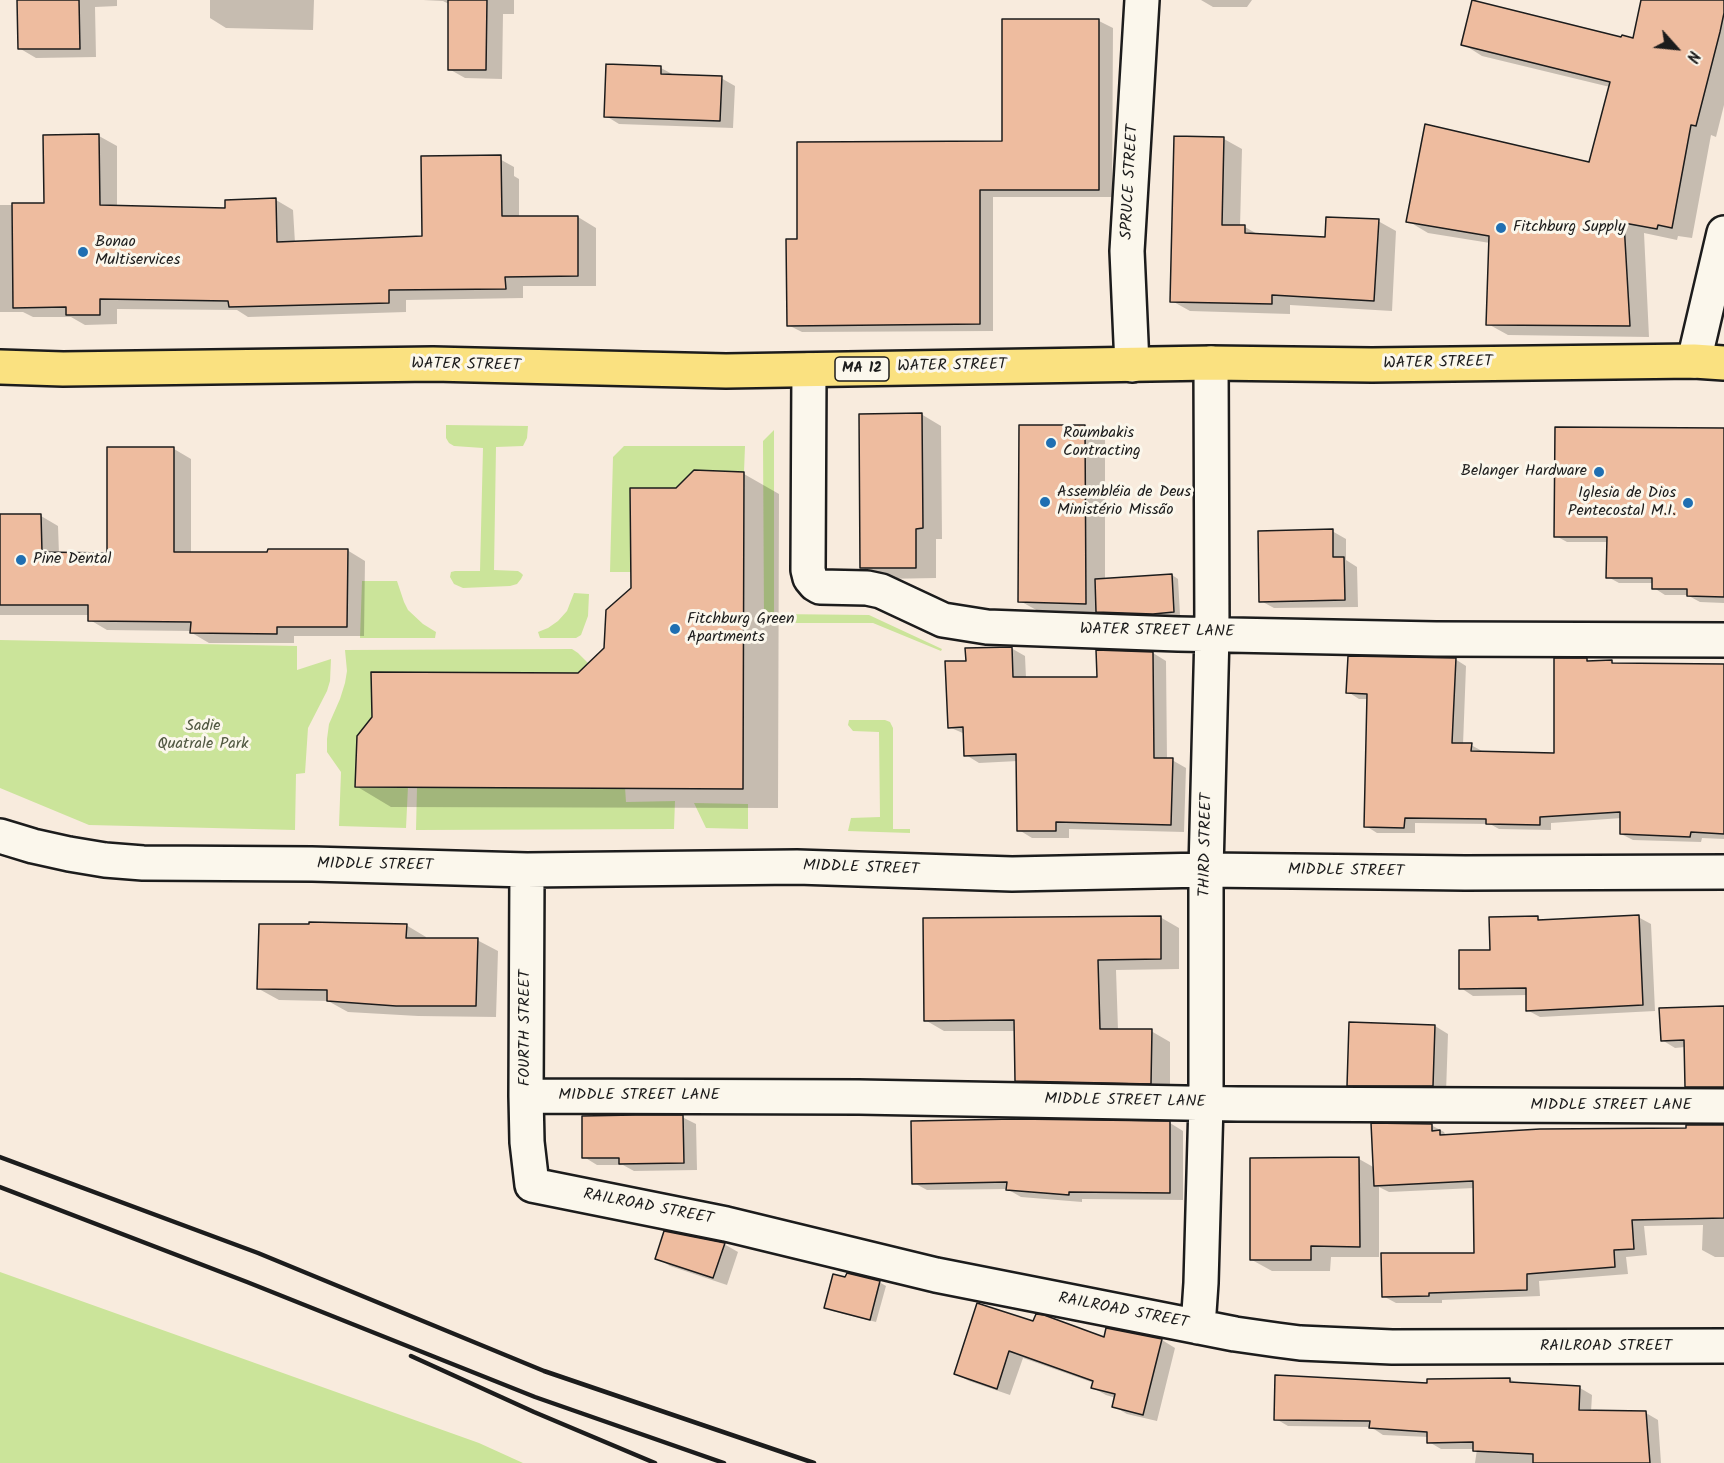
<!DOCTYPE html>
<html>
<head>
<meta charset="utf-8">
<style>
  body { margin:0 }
  #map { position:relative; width:1724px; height:1463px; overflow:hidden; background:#f8ebdd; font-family:Kalam,sans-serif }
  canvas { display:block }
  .north { position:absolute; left:1646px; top:18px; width:60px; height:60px; -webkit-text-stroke:4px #fbf7ec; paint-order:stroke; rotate:117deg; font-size:16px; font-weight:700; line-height:24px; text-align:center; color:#1c1c1c }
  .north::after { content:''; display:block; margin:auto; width:21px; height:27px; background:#1c1c1c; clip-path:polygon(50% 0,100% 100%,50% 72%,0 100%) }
</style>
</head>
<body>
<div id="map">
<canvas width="1724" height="1463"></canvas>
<div class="north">N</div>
</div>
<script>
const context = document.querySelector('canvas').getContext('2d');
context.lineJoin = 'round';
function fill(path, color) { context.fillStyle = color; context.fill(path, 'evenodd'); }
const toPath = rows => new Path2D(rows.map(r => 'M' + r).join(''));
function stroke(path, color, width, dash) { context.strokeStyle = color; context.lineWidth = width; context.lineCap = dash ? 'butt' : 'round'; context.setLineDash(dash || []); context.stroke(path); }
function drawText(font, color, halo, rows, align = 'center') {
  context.font = font + ' Kalam,sans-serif'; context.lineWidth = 6; context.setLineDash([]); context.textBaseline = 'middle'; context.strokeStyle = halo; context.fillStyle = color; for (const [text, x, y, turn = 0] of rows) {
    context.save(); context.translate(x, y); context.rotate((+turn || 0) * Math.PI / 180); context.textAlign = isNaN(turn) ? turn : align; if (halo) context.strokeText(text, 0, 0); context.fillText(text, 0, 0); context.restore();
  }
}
fill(toPath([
  [446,425,528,426,527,438,523,446,496,447,494,570,518,571,521,573,523,575,521,579,517,584,510,586,463,588,454,584,450,577,451,572,455,571,480,571,483,448,454,446,449,443,446,438],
  [774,430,774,614,869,615,942,649,941,651,873,623,764,623,763,441],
  [624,446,745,446,744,472,695,470,676,488,630,488,631,572,610,572,613,457],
  [362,581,397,581,404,602,408,610,423,624,436,632,435,638,360,638],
  [574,593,589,594,588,616,581,635,576,638,540,638,538,632,548,628,558,621,567,611],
  [0,640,297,646,297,670,331,659,330,681,327,691,308,728,305,773,296,774,295,830,89,825,0,788],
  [572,649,578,653,589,664,578,673,372,717,357,736,355,787,408,787,406,828,339,826,341,772,327,752,327,739,329,724,340,699,345,683,347,671,345,650],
  [849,720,885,720,890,722,893,728,893,829,910,829,910,833,848,831,851,818,880,817,879,732,853,731,848,725],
  [417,787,625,787,626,802,675,801,674,829,416,830],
  [694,803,748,804,748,829,706,828],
  [0,1272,479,1443,523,1463,0,1463]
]), '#cbe49a');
fill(toPath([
  [18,0,117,0,117,6,95,7,96,57,36,58,19,48],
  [210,0,314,0,313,30,226,28,210,18],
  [423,0,514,0,514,14,503,14,502,79,465,78,449,69,449,4,443,1],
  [1201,0,1252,0,1247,7,1213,7],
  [1660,0,1724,0,1724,105,1716,137,1711,135,1692,238,1678,236,1677,240,1644,233,1649,337,1508,335,1488,324,1490,243,1428,233,1408,221,1590,163,1610,87,1482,56,1463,44,1622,39,1634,40],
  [1004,21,1099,21,1113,28,1112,197,993,197,993,331,802,332,788,325,798,240,1004,143],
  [661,68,674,75,721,78,735,86,733,128,619,124,606,116],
  [45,136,99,136,117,146,117,207,227,209,276,200,293,210,295,243,424,238,496,157,514,167,514,176,519,179,519,218,578,217,596,228,596,286,523,286,523,298,406,300,406,312,248,317,237,310,117,309,117,324,85,325,71,317,33,317,23,312,0,312,0,205,45,205],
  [1224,139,1242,149,1240,227,1245,227,1259,235,1326,238,1378,221,1396,231,1392,311,1290,305,1290,314,1190,311,1172,301],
  [921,414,941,426,942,539,936,539,936,578,882,579,862,567],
  [1085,427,1105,439,1105,580,1172,575,1178,579,1180,615,1104,615,1040,612,1020,601],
  [1724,430,1724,603,1700,602,1687,595,1665,595,1654,588,1653,583,1619,583,1608,577,1608,542,1567,542,1556,536],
  [174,449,191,459,191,553,269,553,347,550,365,561,364,636,294,636,294,643,209,643,192,633,192,631,107,630,90,620,90,615,0,615,0,536,41,516,58,526,59,554,108,554],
  [695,472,744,474,779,494,778,808,391,807,356,786,579,675,606,649,632,588],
  [1332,531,1346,539,1346,560,1357,567,1358,607,1274,608,1261,601],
  [1011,648,1025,656,1026,678,1098,678,1153,653,1166,661,1167,760,1172,760,1186,768,1184,832,1069,829,1069,838,1032,838,1019,830,1018,761,979,763,966,755,965,734,949,727,967,662],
  [1455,659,1466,666,1463,745,1471,745,1482,751,1555,754,1586,660,1590,662,1612,662,1616,664,1724,665,1724,839,1702,838,1701,842,1633,840,1621,834,1622,818,1551,823,1551,830,1499,829,1490,824,1415,823,1415,833,1377,833,1366,826,1369,699,1359,699,1348,692],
  [1160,917,1179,928,1179,969,1116,970,1118,1030,1151,1031,1170,1042,1170,1094,1036,1091,1016,1080,1016,1031,944,1031,925,1020],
  [1638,917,1651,924,1655,1011,1540,1017,1527,1010,1528,995,1473,996,1461,988,1491,951,1537,918,1543,921],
  [310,925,406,925,426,937,426,940,477,940,498,951,496,1017,418,1016,348,1012,328,1001,279,1000,259,989],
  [1724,1007,1724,1094,1700,1094,1687,1086,1685,1047,1675,1048,1662,1040],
  [1435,1026,1448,1034,1446,1093,1362,1093,1349,1085],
  [682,1117,696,1124,697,1170,634,1171,623,1165,597,1165,584,1157],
  [1170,1123,1183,1131,1183,1200,1082,1199,1082,1202,1021,1197,1007,1189,927,1190,914,1183],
  [1431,1125,1444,1132,1446,1136,1688,1129,1724,1126,1724,1257,1715,1257,1702,1250,1703,1225,1644,1226,1647,1255,1626,1257,1628,1274,1539,1281,1540,1296,1442,1300,1442,1303,1396,1303,1383,1296,1475,1254,1474,1188,1389,1192,1379,1187,1379,1257,1331,1257,1330,1271,1272,1271,1252,1260,1251,1160,1359,1159,1375,1168],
  [724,1244,738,1252,727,1285,670,1266,657,1258],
  [879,1282,886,1286,876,1322,832,1311,826,1308],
  [1034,1323,1105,1339,1162,1340,1175,1348,1157,1421,1127,1414,1113,1406,1116,1398,1106,1395,1093,1388,1094,1383,1023,1358,1010,1395,969,1381,956,1374],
  [1510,1379,1518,1384,1580,1388,1592,1395,1591,1412,1646,1413,1658,1420,1661,1463,1475,1463,1477,1449,1441,1449,1429,1442,1429,1437,1383,1435,1371,1427,1288,1426,1276,1419,1428,1384]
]), '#0003');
const building = toPath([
  [17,0,79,0,80,49,18,49,17,0],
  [448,0,487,0,486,70,448,70,448,0],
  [1472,0,1621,37,1622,35,1633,38,1641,0,1724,0,1724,13,1720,32,1696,126,1691,125,1672,228,1658,225,1657,229,1624,223,1630,326,1486,325,1489,236,1406,222,1425,124,1589,162,1610,82,1461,45,1472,0],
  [1002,19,1099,19,1099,190,980,190,980,324,787,326,786,239,797,239,797,142,1002,141,1002,19],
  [606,64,661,66,661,74,722,76,720,121,604,117,606,64],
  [99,134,100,205,225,208,225,200,276,198,277,242,422,236,421,156,501,155,502,216,578,216,578,276,505,277,506,289,389,290,389,303,229,307,228,301,100,299,100,315,66,315,66,307,13,308,12,203,44,203,43,135,99,134],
  [1174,136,1224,137,1222,225,1245,225,1245,233,1325,237,1326,217,1379,219,1374,301,1272,295,1272,304,1170,302,1174,136],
  [922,413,923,528,916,529,916,568,860,568,859,414,922,413],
  [1019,425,1085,425,1086,604,1018,602,1019,425],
  [1555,427,1724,428,1724,597,1687,596,1687,589,1652,589,1652,578,1606,578,1607,537,1554,537,1555,427],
  [107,447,174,447,174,552,267,552,268,549,348,549,347,627,277,627,277,634,190,633,191,622,88,621,88,605,0,605,0,514,41,514,42,552,107,553,107,447],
  [694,470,744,472,743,789,355,787,357,736,372,717,371,672,578,673,604,648,606,610,631,588,630,488,676,488,694,470],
  [1333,529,1333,557,1344,557,1345,600,1259,602,1258,531,1333,529],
  [1172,574,1174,612,1153,614,1096,612,1095,579,1172,574],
  [1012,647,1013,677,1097,677,1096,650,1153,652,1154,758,1173,758,1171,825,1056,822,1056,831,1017,831,1016,754,964,756,963,727,948,728,945,661,966,661,965,648,1012,647],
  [1348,656,1456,658,1452,743,1472,743,1471,751,1554,753,1554,658,1587,658,1587,661,1612,660,1612,663,1724,664,1724,834,1691,832,1690,837,1620,834,1620,812,1540,817,1540,825,1486,824,1486,819,1405,818,1404,828,1364,827,1367,694,1346,693,1348,656],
  [1639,915,1643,1005,1526,1011,1526,988,1459,989,1459,950,1490,950,1489,917,1538,916,1538,920,1639,915],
  [1161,916,1161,959,1098,960,1100,1029,1152,1029,1151,1084,1015,1081,1014,1020,924,1021,923,918,1161,916],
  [309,922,407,924,406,938,478,938,476,1006,396,1006,327,1001,327,990,257,989,259,924,309,924,309,922],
  [1724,1006,1724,1087,1685,1087,1684,1040,1661,1041,1659,1008,1724,1006],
  [1349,1022,1435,1025,1433,1086,1347,1086,1349,1022],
  [635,1115,683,1115,684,1163,619,1164,619,1158,582,1158,582,1116,635,1115],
  [1015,1119,1170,1121,1170,1193,1069,1192,1069,1195,1006,1190,1007,1182,912,1184,911,1121,1015,1119],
  [1371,1123,1432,1124,1432,1131,1440,1130,1440,1135,1540,1129,1686,1128,1686,1125,1724,1125,1724,1218,1632,1220,1634,1249,1614,1250,1615,1267,1527,1274,1527,1290,1429,1293,1429,1296,1382,1297,1381,1253,1474,1253,1473,1181,1374,1186,1371,1123],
  [1359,1157,1360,1247,1311,1246,1311,1260,1250,1260,1250,1158,1359,1157],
  [664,1231,725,1243,713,1278,655,1259,664,1231],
  [847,1273,880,1281,870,1320,824,1308,833,1274,845,1277,847,1273],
  [977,1303,1033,1321,1036,1314,1044,1315,1104,1337,1106,1328,1162,1339,1143,1415,1112,1407,1115,1394,1091,1388,1093,1381,1009,1351,997,1389,954,1374,977,1303],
  [1275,1375,1427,1383,1427,1379,1510,1378,1510,1382,1580,1386,1579,1410,1646,1411,1650,1463,1533,1463,1533,1454,1473,1451,1473,1442,1427,1443,1427,1432,1369,1428,1370,1421,1274,1420,1275,1375]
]);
fill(building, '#eebc9f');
stroke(building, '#1c1c1c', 1.5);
const minor = toPath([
  [1694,361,1724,233],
  [1132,365,1127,251,1142,0],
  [809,370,808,570,810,578,815,584,820,587,867,588,881,591,943,620,987,627,1178,634,1436,639,1724,640],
  [0,836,33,846,69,854,105,860,143,863,312,864,527,870,797,867,1012,874,1206,870,1465,873,1724,872],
  [527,870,526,1096,527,1142,532,1185,726,1224,936,1275,1235,1334,1277,1340,1300,1343,1392,1347,1724,1346],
  [526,1096,859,1097,1238,1104,1724,1106],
  [1198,1327,1201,1283,1206,1103,1206,870,1212,633,1211,363]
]);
const trunk = toPath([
  [0,367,63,369,433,364,726,371,1211,363,1372,365,1694,361,1724,363]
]);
stroke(minor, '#1c1c1c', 38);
stroke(trunk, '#1c1c1c', 38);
stroke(minor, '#fbf7ec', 33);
stroke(trunk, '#fae180', 33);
stroke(toPath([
  [0,1157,258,1253,544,1371,814,1463],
  [0,1187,247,1282,535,1397,724,1463],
  [411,1356,534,1412,655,1463]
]), '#1c1c1c', 4.5);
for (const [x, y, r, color] of [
  [1501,228,6,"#1f6fb2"],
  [83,252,6,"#1f6fb2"],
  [1051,443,6,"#1f6fb2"],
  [1599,472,6,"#1f6fb2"],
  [1045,502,6,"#1f6fb2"],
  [1688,503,6,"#1f6fb2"],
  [21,560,6,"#1f6fb2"],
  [675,629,6,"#1f6fb2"]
]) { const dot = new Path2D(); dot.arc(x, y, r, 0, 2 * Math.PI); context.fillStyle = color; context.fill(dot); stroke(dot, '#fbf7ec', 2); }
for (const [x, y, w] of [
  [862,369,54]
]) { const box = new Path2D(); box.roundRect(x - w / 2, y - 12, w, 24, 4.5); context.fillStyle = '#fbf7ec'; context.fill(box); stroke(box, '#1c1c1c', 1.5); }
drawText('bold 15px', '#1c1c1c', null, [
  ["MA 12",862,369]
]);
drawText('16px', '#1c1c1c', '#fbf7ec', [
  ["SPRUCE STREET",1131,182,-87],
  ["WATER STREET",1438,364,-1],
  ["WATER STREET",466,366,1],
  ["WATER STREET",952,367,-1],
  ["WATER STREET LANE",1157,632,1],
  ["THIRD STREET",1207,845,-89],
  ["MIDDLE STREET",375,866,1],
  ["MIDDLE STREET",861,869,2],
  ["MIDDLE STREET",1346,872,1],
  ["FOURTH STREET",526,1028,-90],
  ["MIDDLE STREET LANE",639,1096],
  ["MIDDLE STREET LANE",1125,1102,1],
  ["MIDDLE STREET LANE",1611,1106],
  ["RAILROAD STREET",648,1208,11],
  ["RAILROAD STREET",1123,1312,11],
  ["RAILROAD STREET",1606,1347]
]);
drawText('16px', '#1c1c1c', '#fbf7ec', [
  ["Fitchburg Supply",1513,228],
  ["Bonao",95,243],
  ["Multiservices",95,261],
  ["Roumbakis",1063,434],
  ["Contracting",1063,452],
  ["Belanger Hardware",1587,472,"right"],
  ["Assembléia de Deus",1057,493],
  ["Ministério Missão",1057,511],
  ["Iglesia de Dios",1676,494,"right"],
  ["Pentecostal M.I.",1676,512,"right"],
  ["Pine Dental",33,560],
  ["Fitchburg Green",687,620],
  ["Apartments",687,638]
], 'left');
drawText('16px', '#515842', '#fbf7ec', [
  ["Sadie",203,727],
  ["Quatrale Park",203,745]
]);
</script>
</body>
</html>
